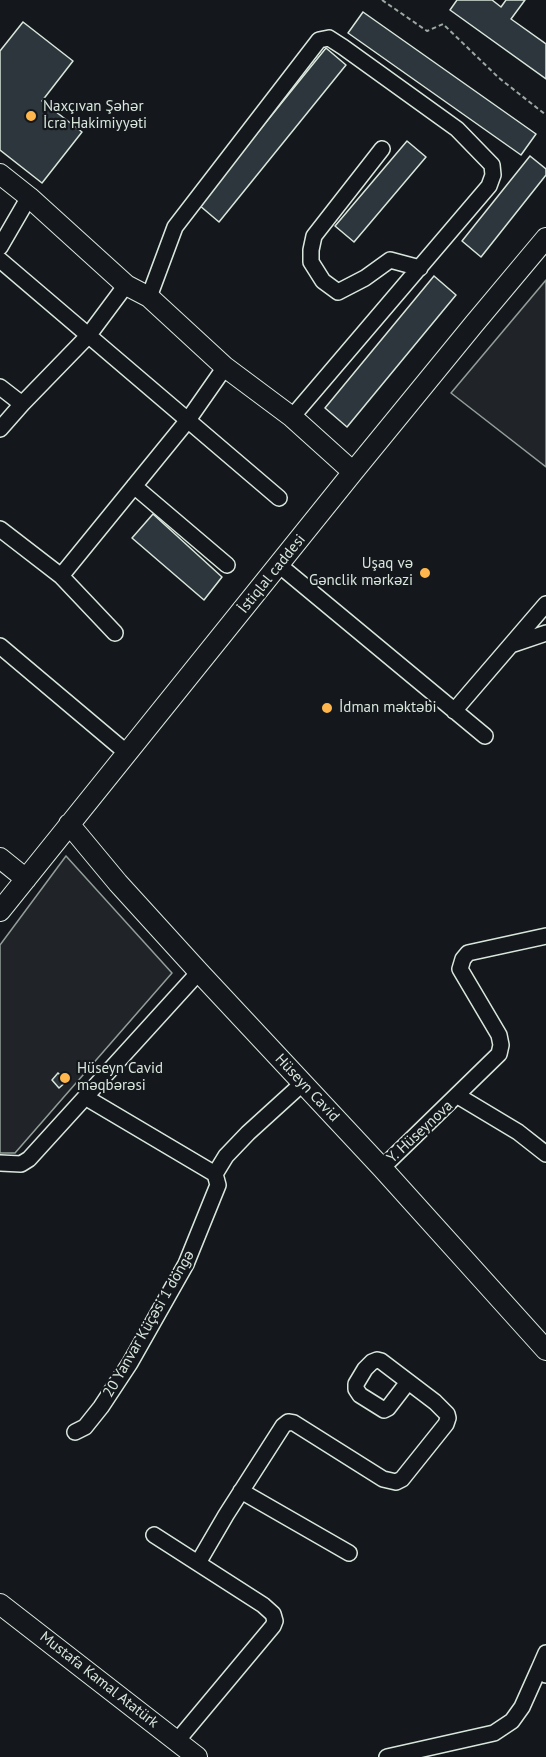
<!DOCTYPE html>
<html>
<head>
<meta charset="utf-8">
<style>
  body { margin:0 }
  canvas { display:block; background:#14181c }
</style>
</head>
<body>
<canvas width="546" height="1757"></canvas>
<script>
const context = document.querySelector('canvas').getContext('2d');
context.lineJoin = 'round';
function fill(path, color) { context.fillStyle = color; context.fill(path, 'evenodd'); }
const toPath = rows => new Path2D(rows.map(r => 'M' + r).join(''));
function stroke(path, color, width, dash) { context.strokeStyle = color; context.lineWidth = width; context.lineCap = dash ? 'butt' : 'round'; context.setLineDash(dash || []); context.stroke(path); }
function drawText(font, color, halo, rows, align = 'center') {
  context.font = font + ' "PT Sans",sans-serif'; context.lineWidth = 4.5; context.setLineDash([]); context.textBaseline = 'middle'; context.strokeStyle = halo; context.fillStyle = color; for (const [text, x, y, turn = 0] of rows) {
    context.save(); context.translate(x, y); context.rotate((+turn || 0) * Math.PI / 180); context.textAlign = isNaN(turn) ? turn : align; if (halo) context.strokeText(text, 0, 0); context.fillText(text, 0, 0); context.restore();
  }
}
const green = toPath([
  [546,280,546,467,451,393,546,280],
  [66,856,172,973,15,1153,0,1153,0,945,66,856]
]);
fill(green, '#202428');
stroke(green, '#939e99', 1.5);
const building = toPath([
  [457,0,492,0,501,7,506,0,525,0,511,19,546,44,546,79,450,10,457,0],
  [363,12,536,134,521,155,348,33,363,12],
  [23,22,73,61,42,101,82,132,42,183,0,150,0,51,23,22],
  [326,48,346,65,219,222,199,205,326,48],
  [407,141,426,157,354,242,335,226,407,141],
  [530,156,546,169,546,175,481,257,462,241,530,156],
  [434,276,456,295,347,427,325,408,434,276],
  [153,514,222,577,204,600,132,538,153,514],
  [58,1073,67,1081,59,1088,52,1080,58,1073]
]);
fill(building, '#2c363c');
stroke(building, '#d8e6dc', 1.5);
const minor = toPath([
  [382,149,314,236,311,250,311,262,323,281,338,292,365,278,390,260,420,268],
  [0,247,29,197],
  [0,260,279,498],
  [149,297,175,227,319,40,329,38,343,47,457,129,492,165,493,175,489,186,292,417],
  [0,387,22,404,88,336,126,285],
  [0,429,22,404],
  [134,486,227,565],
  [0,529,61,576,115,633],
  [279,565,485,736],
  [61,576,188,420,225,367],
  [511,645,546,633],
  [0,646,127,753],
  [454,711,546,604],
  [458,1096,518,1132,546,1154],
  [85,1097,215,1174],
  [0,1163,21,1164,29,1159,199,972],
  [382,1168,499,1054,501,1045,499,1035,460,969,463,959,468,953,546,936],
  [215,1174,226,1156,248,1133,303,1083],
  [75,1432,85,1427,101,1407,130,1363,186,1264,218,1185,215,1174],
  [241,1491,349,1553],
  [154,1535,263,1605,273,1614,275,1621,273,1626,177,1741],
  [198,1563,226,1515,283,1426,288,1422,294,1423,383,1479,396,1482,402,1479,446,1424,448,1418,447,1414,435,1402,381,1361,377,1360,372,1362,365,1369,356,1384,356,1389,360,1395,384,1410,388,1408,408,1382],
  [546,1653,539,1669,546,1675],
  [387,1757,494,1733,512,1721,522,1707,539,1669]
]);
const major = toPath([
  [0,174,29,197,126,285,149,297,225,367,292,417,353,472],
  [69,824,118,883,199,972,382,1168,546,1350],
  [0,858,26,879],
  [0,911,353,472,474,324,546,238],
  [0,1604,197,1757]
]);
stroke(minor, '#d8e6dc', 18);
stroke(major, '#d8e6dc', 22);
stroke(toPath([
  [382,0,427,31,443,24,499,78,546,115]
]), '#9da8a2', 2, [4.5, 3]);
stroke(minor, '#14181c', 15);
stroke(major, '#14181c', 20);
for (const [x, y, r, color] of [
  [31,116,6,"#ffb74d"],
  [425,573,6,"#ffb74d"],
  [327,708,6,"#ffb74d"],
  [65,1078,6,"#ffb74d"]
]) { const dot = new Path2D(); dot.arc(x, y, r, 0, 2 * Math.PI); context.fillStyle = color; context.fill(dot); stroke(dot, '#14181c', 2); }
drawText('15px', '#d8e6dc', '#14181c', [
  ["Naxçıvan Şəhər",43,107],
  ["İcra Hakimiyyəti",43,124],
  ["Uşaq və",413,564,"right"],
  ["Gənclik mərkəzi",413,581,"right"],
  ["İdman məktəbi",339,708],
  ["Hüseyn Cavid",77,1069],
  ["məqbərəsi",77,1086]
], 'left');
drawText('15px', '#d8e6dc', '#14181c', [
  ["İstiqlal caddesi",272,574,-51],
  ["Hüseyn Cavid",307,1088,47],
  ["Y. Hüseynova",420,1132,-43],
  ["20 Yanvar Küçəsi 1 döngə",149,1324,-60],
  ["Mustafa Kamal Atatürk",99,1680,38]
]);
</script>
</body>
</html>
